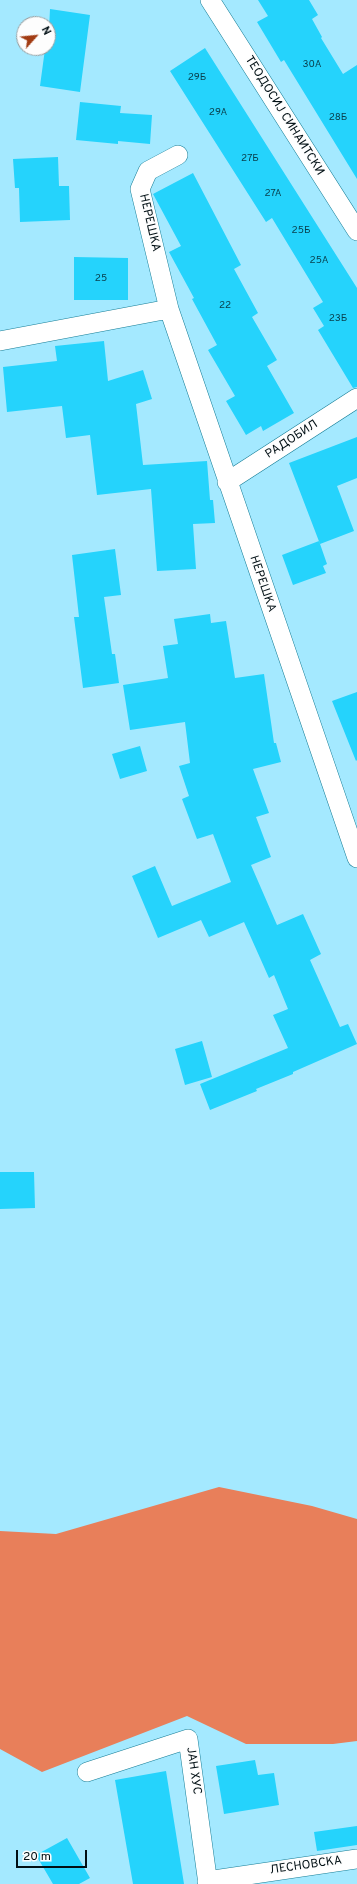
<!DOCTYPE html>
<html>
<head>
<meta charset="utf-8">
<style>
  body { margin:0 }
  #map { position:relative; width:357px; height:1884px; overflow:hidden; background:#a4e9ff; font-family:Overpass,sans-serif }
  canvas { display:block }
  .north { position:absolute; left:16px; top:16px; width:40px; height:40px; box-sizing:border-box; background:#fdfdfd; border:1px solid #989ea0; border-radius:50%; rotate:63deg; font-size:11px; font-weight:700; line-height:16px; text-align:center; color:#000f14 }
  .north::after { content:''; display:block; margin:auto; width:14px; height:18px; background:#a23c13; clip-path:polygon(50% 0,100% 100%,50% 72%,0 100%) }
  .scale { position:absolute; left:16px; top:1850px; width:71px; height:18px; box-sizing:border-box; border:2px solid #000f14; border-top:0; padding-left:5px; font-size:12px; line-height:14px; white-space:nowrap; color:#000f14; -webkit-text-stroke:3px #fdfdfd; paint-order:stroke }
</style>
</head>
<body>
<div id="map">
<canvas width="357" height="1884"></canvas>
<div class="north">N</div>
<div class="scale">20 m</div>
</div>
<script>
const context = document.querySelector('canvas').getContext('2d');
context.lineJoin = 'round';
function fill(path, color) { context.fillStyle = color; context.fill(path, 'evenodd'); }
const toPath = rows => new Path2D(rows.map(r => 'M' + r).join(''));
function stroke(path, color, width, dash) { context.strokeStyle = color; context.lineWidth = width; context.lineCap = dash ? 'butt' : 'round'; context.setLineDash(dash || []); context.stroke(path); }
function drawText(font, color, halo, rows, align = 'center') {
  context.font = font + ' Overpass,sans-serif'; context.lineWidth = 3; context.setLineDash([]); context.textBaseline = 'middle'; context.strokeStyle = halo; context.fillStyle = color; for (const [text, x, y, turn = 0] of rows) {
    context.save(); context.translate(x, y); context.rotate((+turn || 0) * Math.PI / 180); context.textAlign = isNaN(turn) ? turn : align; if (halo) context.strokeText(text, 0, 0); context.fillText(text, 0, 0); context.restore();
  }
}
fill(toPath([
  [219,1487,312,1506,357,1519,357,1741,333,1744,246,1744,187,1716,42,1772,0,1749,0,1531,56,1534]
]), '#e87f5a');
fill(toPath([
  [258,0,309,0,318,15,312,19,322,37,321,38,343,74,357,65,357,179,284,60,281,62,257,22,268,16],
  [50,9,90,15,80,92,40,86,45,49,48,50],
  [205,48,357,288,357,387,353,388,318,330,324,326,313,308,323,302,272,218,266,222,170,71],
  [80,102,121,106,120,113,152,115,150,144,118,141,118,144,76,140],
  [58,157,59,186,69,186,70,220,20,222,19,188,15,188,13,159],
  [193,173,241,265,234,269,258,313,252,317,277,360,267,366,294,413,263,431,261,426,246,435,226,401,235,396,208,350,217,345,192,299,194,298,169,252,181,246,153,194],
  [74,257,128,258,128,300,74,300],
  [104,341,108,381,143,370,152,399,136,404,143,465,207,461,210,500,213,500,215,523,193,524,196,569,157,571,151,489,97,495,90,435,66,438,62,406,7,412,3,367,57,361,55,346],
  [357,437,357,478,337,486,354,531,320,544,289,463],
  [319,541,327,564,323,566,326,573,293,585,282,555],
  [115,549,121,595,104,597,112,654,115,654,119,683,83,688,74,617,79,617,72,555],
  [210,614,211,623,226,621,235,678,264,674,274,743,276,743,281,762,253,769,269,813,256,817,271,857,251,865,277,925,303,914,321,954,310,960,340,1027,348,1024,357,1044,293,1072,293,1074,256,1089,257,1091,210,1110,200,1084,288,1048,273,1015,288,1009,274,975,269,978,244,922,209,937,201,920,158,938,132,876,155,866,172,906,231,882,213,834,197,839,182,799,189,796,179,766,190,763,185,722,130,730,123,685,168,678,163,646,178,644,174,619],
  [357,692,357,760,356,761,332,701],
  [140,746,147,771,120,779,112,754],
  [202,1041,212,1077,185,1085,175,1049],
  [0,1172,34,1172,35,1208,0,1209],
  [255,1760,258,1775,274,1773,279,1805,224,1814,216,1766],
  [166,1771,184,1884,133,1884,115,1780],
  [357,1826,357,1845,317,1851,314,1832],
  [67,1838,90,1878,79,1884,53,1884,36,1855]
]), '#25d3fc');
const street = toPath([
  [210,0,357,231],
  [178,155,148,171,140,189,169,309,357,858],
  [0,341,169,309],
  [227,482,357,398],
  [87,1772,188,1739,208,1884],
  [207,1881,357,1859]
]);
stroke(street, '#157d96', 20);
stroke(street, '#fff', 19);
drawText('10px', '#09404e', null, [
  ["30А",312,65],
  ["29Б",197,78],
  ["29А",218,113],
  ["28Б",338,118],
  ["27Б",250,159],
  ["27А",273,194],
  ["25Б",301,231],
  ["25А",319,261],
  ["25",101,279],
  ["22",225,306],
  ["23Б",338,319]
]);
drawText('12px', '#000f14', '#fdfdfd', [
  ["ТЕОДОСИЈ СИНАИТСКИ",284,116,58],
  ["НЕРЕШКА",149,223,77],
  ["РАДОБИЛ",292,440,-33],
  ["НЕРЕШКА",262,584,71],
  ["ЈАН ХУС",193,1771,82],
  ["ЛЕСНОВСКА",306,1866,-8]
]);
</script>
</body>
</html>
